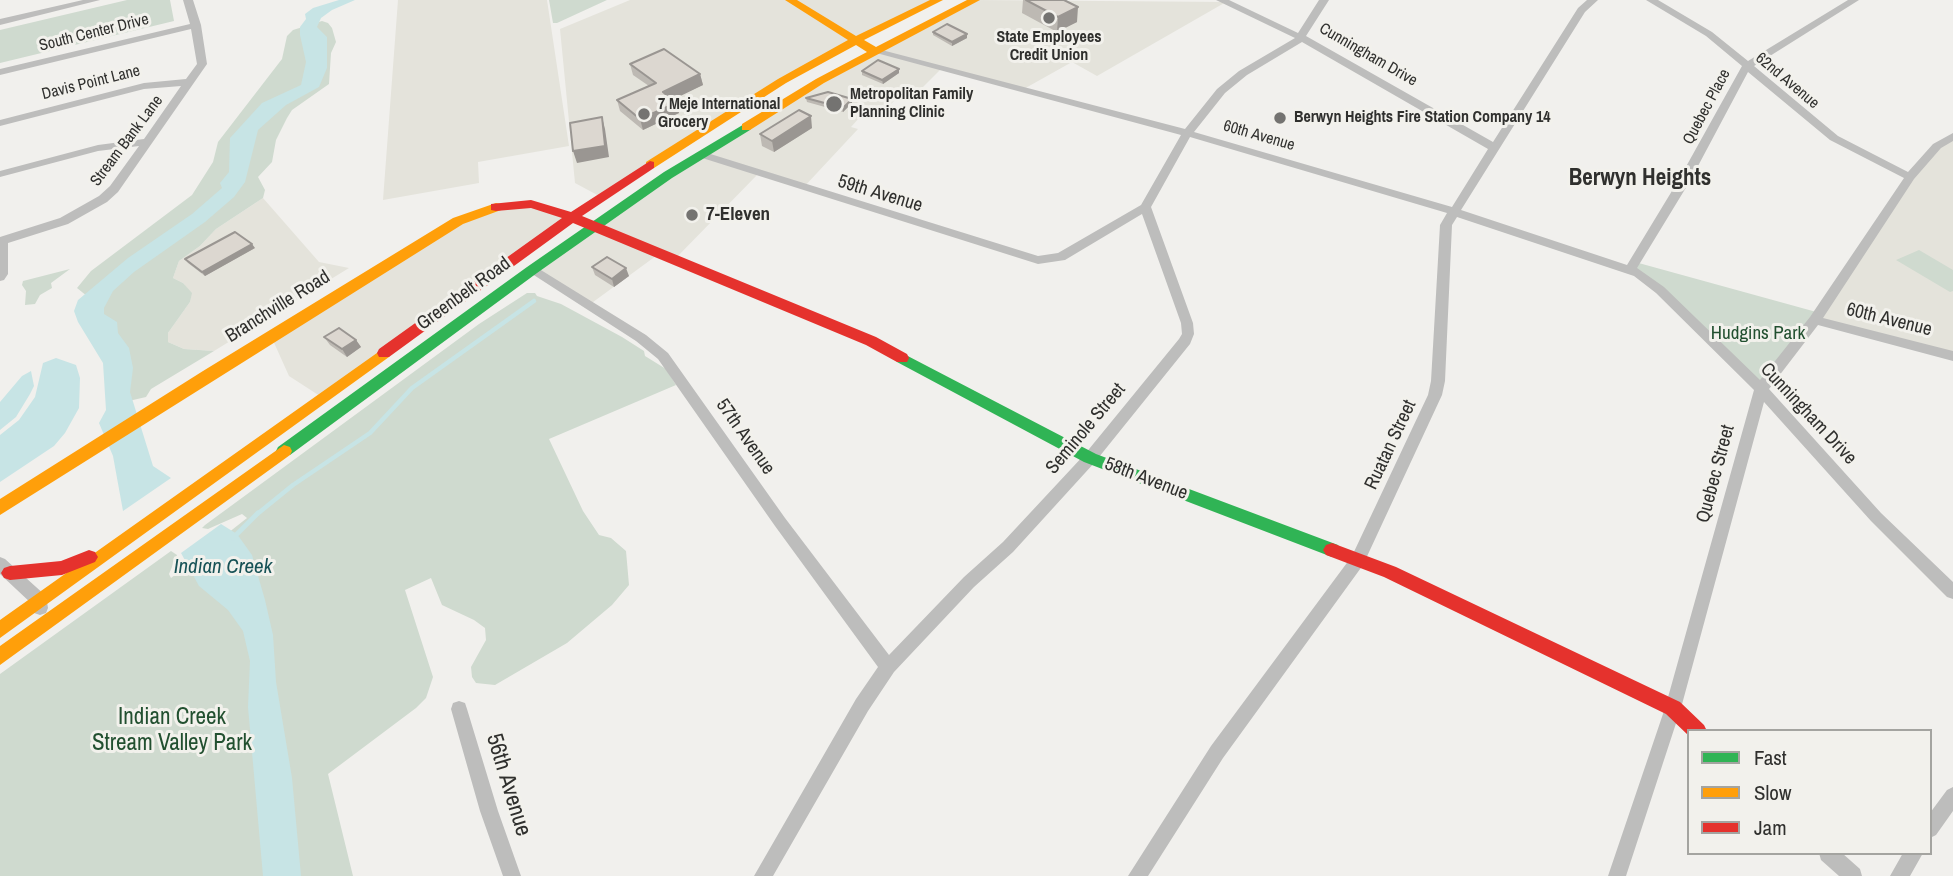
<!DOCTYPE html>
<html>
<head>
<meta charset="utf-8">
<style>
  body { margin:0 }
  #map { position:relative; width:1953px; height:876px; overflow:hidden; background:#f1f0ed; font-family:"Archivo Narrow",sans-serif }
  canvas { display:block }
  .legend { position:absolute; left:1687px; top:729px; width:245px; height:126px; box-sizing:border-box; background:#f2f1ec; border:2px solid #a4a4a0; margin:0; padding:9px 12px; list-style:none; font-size:21px; color:#30302e }
  .legend li { display:flex; align-items:center; gap:14px; height:35px }
  .legend b { width:35px; border:2px solid #a4a4a0 }
</style>
</head>
<body>
<div id="map">
<canvas width="1953" height="876"></canvas>
<ul class="legend">
<li><b style="height:9px;background:#30b455"></b>Fast</li>
<li><b style="height:9px;background:#ff9f0a"></b>Slow</li>
<li><b style="height:9px;background:#e5322d"></b>Jam</li>
</ul>
</div>
<script>
const context = document.querySelector('canvas').getContext('2d');
context.lineJoin = 'round';
function fill(path, color) { context.fillStyle = color; context.fill(path, 'evenodd'); }
const toPath = rows => new Path2D(rows.map(r => 'M' + r).join(''));
function stroke(path, color, width, dash) { context.strokeStyle = color; context.lineWidth = width; context.lineCap = dash ? 'butt' : 'round'; context.setLineDash(dash || []); context.stroke(path); }
function drawText(font, color, halo, rows, align = 'center') {
  context.font = font + ' "Archivo Narrow",sans-serif'; context.lineWidth = 6; context.setLineDash([]); context.textBaseline = 'middle'; context.strokeStyle = halo; context.fillStyle = color; for (const [text, x, y, turn = 0] of rows) {
    context.save(); context.translate(x, y); context.rotate((+turn || 0) * Math.PI / 180); context.textAlign = isNaN(turn) ? turn : align; if (halo) context.strokeText(text, 0, 0); context.fillText(text, 0, 0); context.restore();
  }
}
fill(toPath([
  [398,0,547,0,569,146,478,162,479,183,383,200],
  [630,0,938,0,856,40,601,197,575,183,560,29],
  [975,0,1226,2,1097,76,1072,62,1022,90,941,69,913,97,901,94,884,111,869,107,851,127,858,129,803,188,758,174,675,259,660,253,589,305,532,270,735,132],
  [1953,136,1953,356,1815,320,1910,177],
  [263,198,319,262,349,268,214,351,184,349,168,342,168,333,190,302,191,294,183,283,173,278,179,261,200,246,216,229],
  [522,204,572,217,323,398,289,376,271,336,458,221]
]), '#e4e3db');
fill(toPath([
  [127,0,170,0,174,21,0,63,0,30],
  [549,0,607,0,557,23,553,23],
  [322,21,328,23,332,28,336,42,331,53,329,84,292,110,287,118,276,140,272,162,258,177,265,190,263,198,216,229,200,246,179,261,173,278,183,283,192,293,190,302,168,333,168,342,184,349,214,351,151,389,146,397,120,403,98,305,77,288,91,271,192,195,213,162,218,142,282,59,287,36,293,30],
  [1919,250,1953,270,1953,291,1950,292,1896,260],
  [1635,262,1820,313,1761,389,1638,273],
  [70,269,51,283,52,288,40,295,35,304,25,305,26,291,22,285,23,281],
  [527,293,535,293,537,296,561,304,622,337,644,351,645,356,666,369,676,385,549,439,583,511,599,535,611,538,626,551,629,585,612,605,567,643,495,685,476,683,472,677,471,667,486,640,485,628,474,620,442,605,431,578,405,590,433,677,426,698,416,708,328,774,353,876,0,876,0,674,171,551,177,555,169,574,171,578,247,518,242,514,208,529,202,528,205,525,479,324]
]), '#cfdacf');
fill(toPath([
  [339,0,355,0,332,10,321,18,317,27,327,37,327,68,319,87,286,105,258,130,245,182,234,197,205,222,134,272,113,291,104,308,104,314,117,322,118,333,129,348,133,368,130,392,153,466,171,478,123,511,113,456,99,423,106,410,103,363,78,322,74,311,78,300,128,258,192,214,222,188,220,183,229,172,230,138,262,103,301,85,306,62,300,35,300,27,306,19,305,14,313,8],
  [56,358,76,365,80,378,79,408,65,433,54,446,0,482,0,435,19,420,35,397,43,363],
  [31,371,34,386,30,394,16,417,0,430,0,402,22,376],
  [221,524,237,534,252,555,265,600,273,635,276,682,292,778,301,876,263,876,248,707,250,661,243,631,228,610,199,586,181,553]
]), '#c7e4e5');
stroke(toPath([
  [256,515,293,485,370,433,412,388,534,301]
]), '#c7e4e5', 4.5);
stroke(toPath([
  [233,538,258,513]
]), '#c7e4e5', 5);
fill(toPath([
  [83,0,100,0,0,25,0,19,83,0],
  [183,0,193,0,201,25,207,64,118,192,107,202,68,224,8,243,8,274,4,280,0,281,0,237,60,218,99,196,110,186,139,146,98,151,0,177,0,171,98,145,144,139,181,86,144,89,0,126,0,120,144,83,186,79,197,64,191,29,0,75,0,69,190,24,183,0],
  [1216,0,1229,0,1298,33,1319,0,1329,0,1306,36,1493,142,1578,8,1587,0,1598,0,1585,12,1461,210,1627,265,1678,181,1742,66,1706,36,1646,0,1658,0,1712,32,1748,61,1848,0,1859,0,1754,66,1838,136,1908,172,1933,144,1953,133,1953,141,1941,148,1914,179,1823,318,1953,351,1953,361,1818,325,1769,389,1881,513,1953,582,1953,599,1947,597,1871,521,1764,402,1681,708,1626,876,1608,876,1665,708,1754,390,1656,293,1634,276,1457,217,1452,225,1445,381,1442,395,1363,565,1223,758,1148,876,1128,876,1211,746,1352,556,1428,395,1431,381,1440,225,1447,213,1190,137,1151,207,1193,323,1194,334,1190,344,1095,462,1013,552,974,587,894,672,868,711,773,876,754,876,856,699,878,667,775,526,658,359,636,341,526,270,532,266,536,267,646,335,668,353,785,518,889,655,964,577,1003,542,1085,454,1179,339,1182,334,1181,323,1142,214,1065,260,1038,264,696,156,695,154,700,151,704,152,1038,256,1058,253,1141,205,1181,135,869,51,874,48,1185,129,1217,89,1239,71,1295,38,1216,0],
  [1302,42,1488,149,1452,207,1194,132,1225,93,1247,75,1302,42],
  [1748,72,1830,140,1904,178,1810,317,1760,380,1664,287,1637,268,1690,181,1748,72],
  [0,557,5,559,46,596,48,608,46,613,40,615,34,613,32,604,0,574,0,557],
  [459,701,465,703,467,709,498,811,521,876,503,876,480,811,451,709,453,703,459,701],
  [1953,787,1953,811,1936,835,1930,838,1930,813,1947,790,1953,787],
  [1819,853,1842,853,1860,869,1862,876,1839,876,1821,860,1819,853],
  [1903,853,1923,853,1910,876,1890,876,1903,853]
]), '#bdbdbc');
fill(toPath([
  [746,123,752,127,750,130,672,178,537,273,290,455,278,455,276,451,278,447,527,267,664,172,746,123],
  [902,353,1096,454,1338,545,1341,550,1338,555,1332,557,1084,462,897,362,895,358,897,354,902,353]
]), '#30b455');
fill(toPath([
  [785,0,797,0,856,36,930,0,943,0,864,40,876,47,967,0,980,0,824,83,750,130,742,130,742,124,816,79,867,52,856,45,786,83,654,168,646,168,646,162,778,79,848,40,785,0],
  [496,203,501,204,501,210,463,224,0,515,0,499,203,371,453,218,496,203],
  [384,348,391,353,389,357,0,638,0,620,384,348],
  [284,445,290,447,292,451,290,455,0,665,0,646,284,445]
]), '#ff9f0a');
fill(toPath([
  [650,161,654,162,654,168,582,216,876,337,907,354,909,358,907,362,897,362,866,345,573,223,389,357,379,357,377,353,379,349,562,218,531,208,496,211,491,210,491,204,531,200,571,212,650,161],
  [1332,543,1396,567,1680,702,1704,725,1707,731,1689,731,1689,736,1666,714,1384,577,1326,555,1323,550,1326,545,1332,543],
  [89,550,95,552,98,557,95,562,62,575,10,580,4,578,1,573,4,568,10,566,61,561,89,550]
]), '#e5322d');
fill(toPath([
  [1023,0,1064,0,1077,22,1057,32,1022,13],
  [933,32,967,34,967,38,952,46,933,35],
  [630,64,700,74,703,85,672,99,679,113,643,130,620,111,617,100,649,86,633,75],
  [899,69,899,73,883,84,862,75,862,71],
  [806,98,852,103,843,112,807,102],
  [812,128,774,152,762,146,760,134],
  [255,248,205,276,188,263,185,259],
  [592,267,629,276,614,287,595,275],
  [324,337,356,340,361,347,347,357,330,345]
]), '#bdb9b3');
fill(toPath([
  [1078,7,1077,22,1057,32,1058,17],
  [967,34,967,38,952,46,952,42],
  [899,69,899,73,883,84,882,80],
  [700,74,703,85,666,103,663,92],
  [852,99,852,103,843,112,843,108],
  [676,103,679,113,643,130,640,119],
  [811,116,812,128,774,152,772,141],
  [602,117,605,129,609,157,577,163,573,151],
  [252,244,255,248,205,276,202,272],
  [626,268,629,276,614,287,612,279],
  [356,340,361,347,347,357,342,349]
]), '#9a9692');
const building = toPath([
  [1026,0,1064,0,1078,7,1058,17,1026,0],
  [947,24,967,34,952,42,933,32,947,24],
  [664,49,700,74,663,92,676,103,640,119,617,100,656,83,630,64,664,49],
  [878,60,899,69,882,80,862,71,878,60],
  [828,92,852,99,843,108,806,98,828,92],
  [799,110,811,116,772,141,760,134,799,110],
  [602,117,605,146,573,151,570,123,602,117],
  [235,232,252,244,202,272,185,259,235,232],
  [607,257,626,268,612,279,592,267,607,257],
  [339,328,356,340,342,349,324,337,339,328]
]);
fill(building, '#dcd7d0');
stroke(building, '#9a9692', 2);
for (const [x, y, r, color] of [
  [1049,18,7,"#747371"],
  [834,104,9,"#747371"],
  [644,114,7,"#747371"],
  [1280,118,7,"#747371"],
  [692,215,7,"#747371"]
]) { const dot = new Path2D(); dot.arc(x, y, r, 0, 2 * Math.PI); context.fillStyle = color; context.fill(dot); stroke(dot, '#f2f1ec', 2.5); }
drawText('16px', '#30302e', '#f2f1ec', [
  ["South Center Drive",94,33,-14],
  ["Cunningham Drive",1368,55,30],
  ["62nd Avenue",1787,81,40],
  ["Davis Point Lane",91,83,-14],
  ["Quebec Place",1707,107,-62],
  ["60th Avenue",1259,136,16],
  ["Stream Bank Lane",127,141,-53]
]);
drawText('bold 16px', '#30302e', '#f2f1ec', [
  ["State Employees",1049,38,"center"],
  ["Credit Union",1049,56,"center"],
  ["Metropolitan Family",850,95],
  ["Planning Clinic",850,113],
  ["7 Meje International",658,105],
  ["Grocery",658,123],
  ["Berwyn Heights Fire Station Company 14",1294,118]
], 'left');
drawText('19px', '#30302e', '#f2f1ec', [
  ["59th Avenue",880,194,17],
  ["Greenbelt Road",464,294,-36],
  ["Branchville Road",278,307,-32],
  ["60th Avenue",1889,320,14],
  ["Cunningham Drive",1808,414,47],
  ["Seminole Street",1086,429,-50],
  ["57th Avenue",745,437,55],
  ["Ruatan Street",1391,445,-65],
  ["Quebec Street",1716,474,-75],
  ["58th Avenue",1146,479,21]
]);
drawText('bold 19px', '#30302e', '#f2f1ec', [
  ["7-Eleven",706,215]
], 'left');
drawText('19px', '#225030', '#f2f1ec', [
  ["Hudgins Park",1758,334]
]);
drawText('italic 21px', '#175256', '#f2f1ec', [
  ["Indian Creek",223,567]
]);
drawText('bold 23px', '#30302e', '#f2f1ec', [
  ["Berwyn Heights",1640,179]
]);
drawText('23px', '#225030', '#f2f1ec', [
  ["Indian Creek",172,718],
  ["Stream Valley Park",172,744]
]);
drawText('23px', '#30302e', '#f2f1ec', [
  ["56th Avenue",508,785,73]
]);
</script>
</body>
</html>
